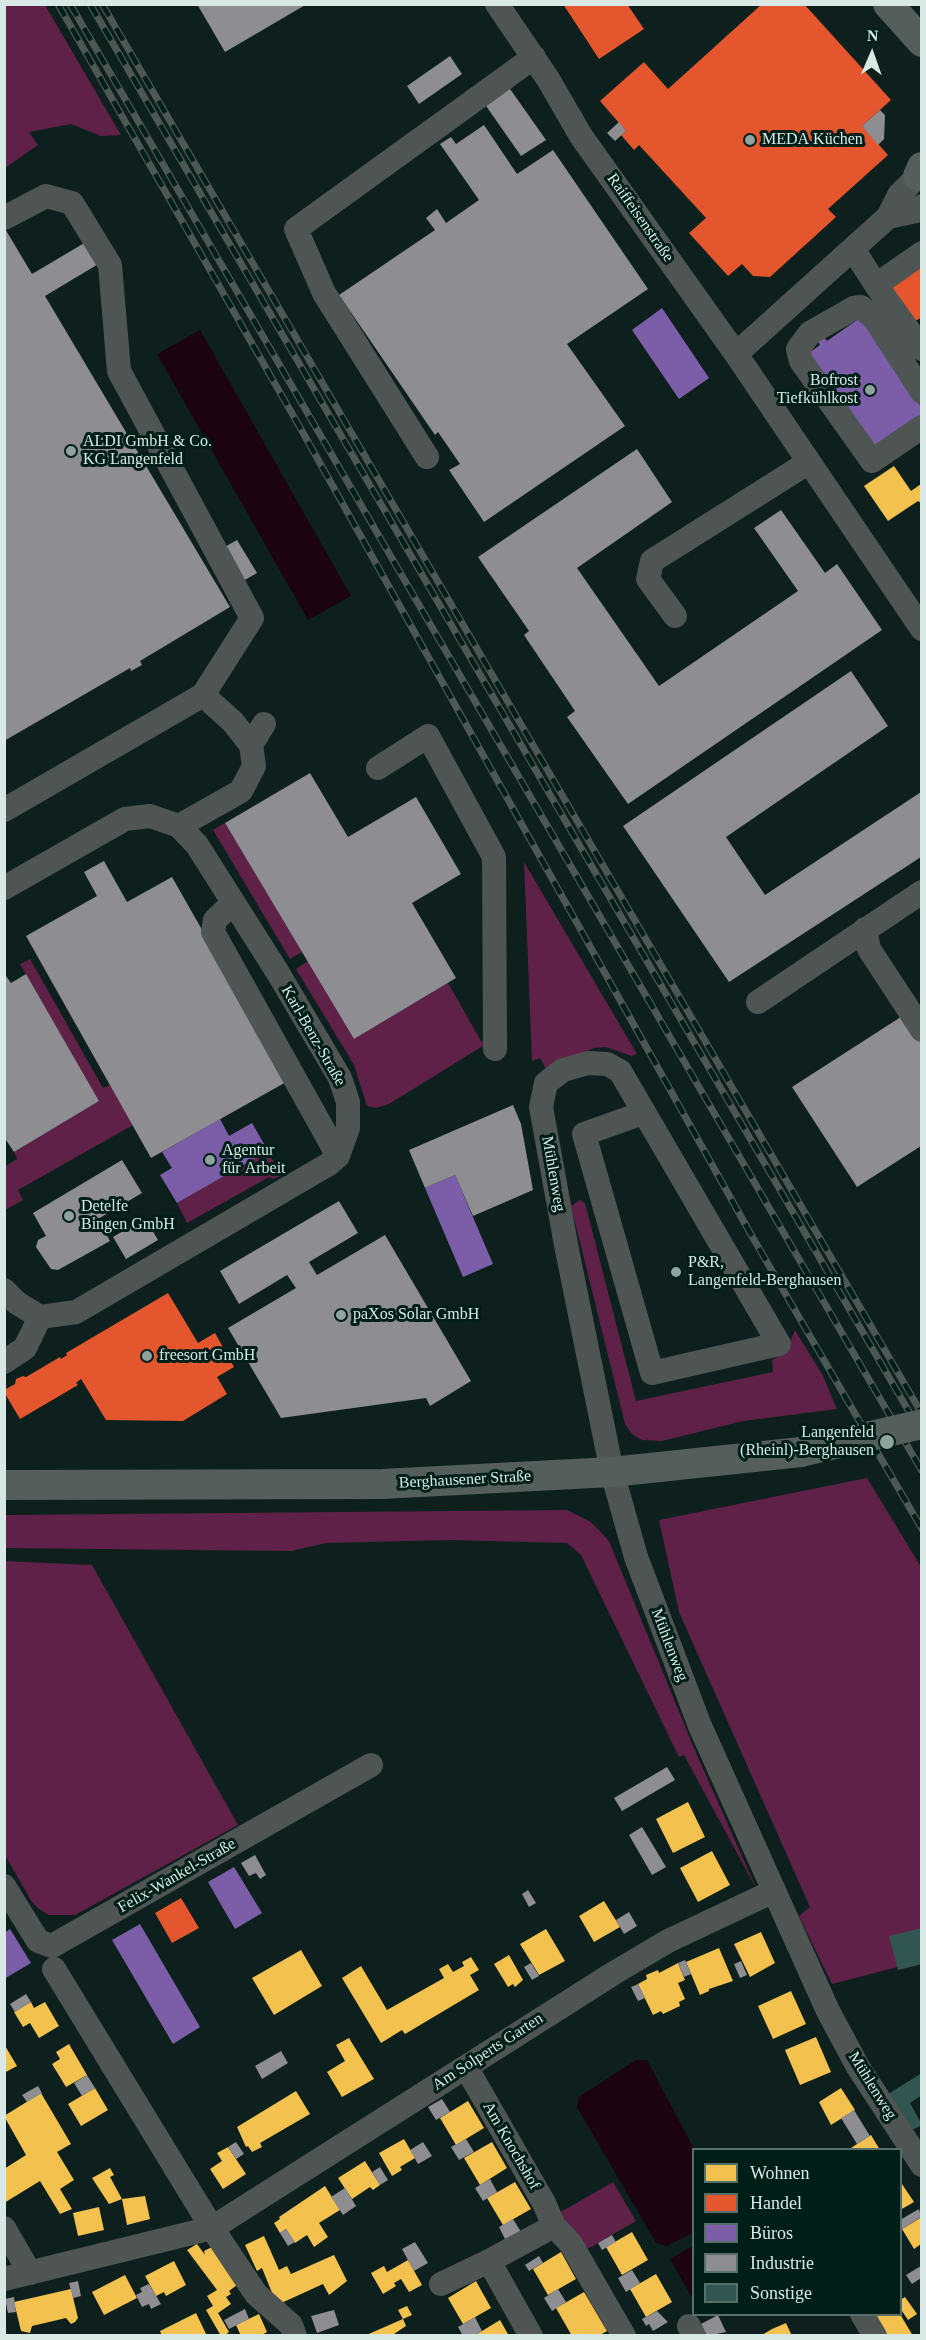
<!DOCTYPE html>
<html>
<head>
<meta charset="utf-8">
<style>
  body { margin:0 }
  #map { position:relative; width:926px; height:2340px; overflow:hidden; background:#0e201d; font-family:Georgia,serif }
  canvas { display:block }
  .frame { position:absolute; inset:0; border:6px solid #d8e9e5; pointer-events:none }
  .legend { position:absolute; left:692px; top:2148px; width:210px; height:168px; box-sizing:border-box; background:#001e18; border:2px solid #566f6a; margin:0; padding:8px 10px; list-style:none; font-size:18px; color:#d8e9e5 }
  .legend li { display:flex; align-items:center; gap:12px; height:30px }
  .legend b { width:30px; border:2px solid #566f6a }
  .north { position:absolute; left:842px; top:24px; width:60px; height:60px; -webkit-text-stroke:4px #001e18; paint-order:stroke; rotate:2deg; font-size:16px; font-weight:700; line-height:24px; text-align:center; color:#d8e9e5 }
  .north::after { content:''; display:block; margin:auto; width:21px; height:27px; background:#d8e9e5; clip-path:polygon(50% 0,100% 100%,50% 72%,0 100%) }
</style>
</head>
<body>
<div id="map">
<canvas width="926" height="2340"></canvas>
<div class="frame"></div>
<ul class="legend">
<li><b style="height:16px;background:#f2c14e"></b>Wohnen</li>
<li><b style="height:16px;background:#e4572e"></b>Handel</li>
<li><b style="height:16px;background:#7b5ea7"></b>Büros</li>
<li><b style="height:16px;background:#8d8d92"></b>Industrie</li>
<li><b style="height:16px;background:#315550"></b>Sonstige</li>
</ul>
<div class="north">N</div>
</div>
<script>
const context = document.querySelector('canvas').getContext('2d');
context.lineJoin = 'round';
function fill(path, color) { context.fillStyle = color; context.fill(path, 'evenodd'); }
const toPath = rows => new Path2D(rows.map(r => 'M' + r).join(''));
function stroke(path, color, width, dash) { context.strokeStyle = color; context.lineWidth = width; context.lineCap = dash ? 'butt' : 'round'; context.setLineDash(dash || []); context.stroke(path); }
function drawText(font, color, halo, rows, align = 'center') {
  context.font = font + ' Georgia,serif'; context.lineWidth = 6; context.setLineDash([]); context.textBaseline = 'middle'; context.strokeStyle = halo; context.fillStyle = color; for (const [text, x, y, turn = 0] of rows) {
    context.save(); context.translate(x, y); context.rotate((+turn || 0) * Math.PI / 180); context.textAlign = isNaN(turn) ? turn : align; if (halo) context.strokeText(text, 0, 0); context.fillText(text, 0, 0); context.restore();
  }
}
fill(toPath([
  [5,4,45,5,121,135,101,136,71,124,29,132,38,145,5,168],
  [225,823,302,952,290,959,213,830],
  [524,862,637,1054,632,1056,606,1047,594,1048,546,1069,540,1058,532,1061],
  [30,959,103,1088,110,1085,133,1125,18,1190,23,1200,5,1210,4,1167,17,1159,14,1152,99,1101,20,964],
  [308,961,354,1039,448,983,481,1041,486,1044,389,1104,376,1108,367,1106,354,1065,296,969],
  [268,1151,281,1176,273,1179,269,1177,187,1223,177,1203],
  [580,1200,585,1203,636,1401,773,1372,772,1360,785,1353,795,1330,823,1376,837,1409,743,1421,662,1441,642,1440,632,1434,625,1424,571,1206],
  [867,1478,921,1567,921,1961,832,1984,799,1916,810,1907,679,1612,659,1520],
  [567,1510,591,1522,609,1541,696,1753,757,1890,684,1755,679,1757,581,1555,567,1543,449,1540,326,1543,291,1551,5,1548,4,1515],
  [4,1561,92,1565,238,1825,75,1915,49,1915,39,1909,32,1902,5,1855],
  [613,2182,636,2221,582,2252,559,2213]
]), '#5f2147');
fill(toPath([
  [200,330,351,596,308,620,157,354],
  [636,2060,647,2060,694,2149,693,2233,666,2246,656,2243,577,2107,579,2097],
  [693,2246,693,2294,691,2296,670,2259]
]), '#1c0311');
fill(toPath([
  [894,466,911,491,921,484,921,503,918,501,888,521,864,486],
  [688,1802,705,1837,673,1853,656,1819],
  [712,1851,730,1885,698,1902,680,1868],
  [604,1901,620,1927,594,1942,579,1916],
  [546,1929,565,1961,539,1975,520,1944],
  [761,1932,775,1963,750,1977,734,1944],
  [719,1948,733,1981,709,1989,709,1991,700,1995,686,1962],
  [301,1950,322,1986,274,2015,252,1978],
  [509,1955,523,1980,515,1987,513,1984,508,1987,494,1964],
  [471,1957,479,1970,470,1975,479,1990,405,2034,402,2030,381,2043,342,1978,361,1966,387,2010,444,1978,439,1969,448,1964,453,1972,464,1966,462,1962],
  [678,1963,685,1980,678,1983,685,1999,679,2002,680,2006,663,2014,661,2011,653,2015,638,1984,647,1979,646,1975,658,1970,659,1973],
  [791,1991,806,2024,773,2039,758,2006],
  [31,2002,34,2008,45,2002,59,2026,39,2038,30,2023,23,2027,14,2012],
  [816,2037,831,2072,800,2085,785,2050],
  [349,2038,374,2079,342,2097,327,2072,345,2061,336,2045],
  [4,2044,17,2066,4,2073],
  [69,2044,87,2075,66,2087,52,2064,60,2059,56,2052],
  [95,2088,108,2110,81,2126,68,2104],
  [841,2088,855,2110,831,2125,819,2102],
  [296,2091,310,2114,260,2143,262,2147,252,2152,248,2146,246,2147,237,2127],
  [41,2093,71,2144,57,2152,74,2180,60,2189,72,2209,60,2214,40,2181,4,2203,4,2169,26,2155,4,2116],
  [468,2101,484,2128,456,2145,440,2118],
  [871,2135,880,2150,848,2150,857,2144],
  [404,2139,415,2158,400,2167,402,2170,392,2176,379,2153],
  [492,2142,507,2168,480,2185,464,2158],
  [228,2147,246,2174,223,2189,210,2169,222,2161,217,2153],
  [365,2161,380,2185,373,2190,370,2187,352,2199,338,2178],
  [110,2168,114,2175,110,2177,122,2199,109,2204,92,2178],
  [900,2181,914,2202,900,2210],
  [515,2182,531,2209,503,2225,487,2198],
  [325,2186,340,2210,319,2223,328,2237,314,2247,307,2235,295,2243,286,2229,280,2233,274,2223,280,2219,279,2217],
  [145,2196,150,2219,127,2225,122,2199],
  [99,2207,104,2230,78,2236,73,2213],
  [920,2218,921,2244,914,2249,902,2229],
  [632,2232,648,2260,622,2275,606,2247],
  [264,2236,279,2270,287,2266,291,2274,334,2255,347,2281,329,2295,323,2284,277,2305,262,2268,257,2271,245,2245],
  [197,2244,205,2255,204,2251,214,2246,237,2285,229,2291,231,2294,226,2297,231,2304,218,2313,229,2332,224,2336,221,2336,206,2310,213,2306,207,2296,217,2290,187,2250],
  [561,2252,576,2279,548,2295,533,2269],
  [408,2260,422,2285,409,2292,401,2279,394,2283,396,2286,383,2294,371,2273,384,2266,387,2272],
  [174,2261,186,2285,166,2296,164,2292,156,2296,145,2276],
  [656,2274,672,2302,646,2317,630,2289],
  [125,2275,137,2298,104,2315,92,2292],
  [476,2281,491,2308,463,2324,448,2298],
  [71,2289,78,2318,75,2322,71,2324,66,2318,32,2326,30,2333,21,2331,14,2302],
  [584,2292,607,2331,598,2336,572,2336,556,2308],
  [905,2297,917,2314,908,2320,900,2308,900,2300],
  [407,2306,412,2315,403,2319,398,2310],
  [196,2313,207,2336,162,2336,160,2331],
  [259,2314,267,2332,260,2336,241,2336,236,2325],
  [867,2314,900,2314,913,2336,880,2336],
  [403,2319,406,2326,391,2336,364,2336],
  [500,2320,509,2336,474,2336,482,2331],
  [786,2323,792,2336,760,2336,772,2329]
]), '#f2c14e');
fill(toPath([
  [563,4,627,4,644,29,599,59],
  [762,4,804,4,891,100,862,126,888,155,828,209,836,217,770,277,753,276,742,264,728,276,689,233,706,218,639,145,634,150,621,135,626,131,600,101,644,62,668,89],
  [922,265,922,317,912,323,888,288],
  [168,1293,198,1343,215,1333,234,1367,217,1377,227,1394,183,1421,106,1420,81,1379,76,1383,78,1385,20,1419,4,1392,4,1390,15,1384,16,1379,23,1376,26,1377,60,1357,61,1359,67,1355,66,1353],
  [181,1898,199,1928,172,1943,155,1913]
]), '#e4572e');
fill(toPath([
  [662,308,709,378,679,399,632,330],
  [860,318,922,408,922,419,873,452,806,355,820,345,816,339,822,334,827,341],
  [220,1119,229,1136,252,1123,268,1151,177,1203,160,1175,172,1168,162,1152],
  [455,1175,493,1264,463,1277,425,1188],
  [234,1867,262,1913,235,1929,208,1882],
  [140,1924,200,2027,173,2044,112,1940],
  [10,1929,31,1963,4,1979,4,1933]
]), '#7b5ea7');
fill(toPath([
  [197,4,307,4,225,52],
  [450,56,462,74,419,104,407,86],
  [508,86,546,140,521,156,484,103],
  [880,110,885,115,884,139,878,145,862,126],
  [619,122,626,131,615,141,607,133],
  [484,125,517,174,553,150,648,289,567,344,625,426,484,522,449,470,460,464,438,432,435,435,339,295,435,230,426,218,437,209,446,223,479,200,440,144,451,137,456,144],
  [4,227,32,274,86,242,100,263,45,296,230,607,140,661,142,665,131,671,130,668,4,741],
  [637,449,672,502,577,568,659,686,798,591,754,528,781,510,825,573,837,564,882,630,628,804,567,717,575,711,524,635,529,631,478,557],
  [237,540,257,573,243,581,223,548],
  [851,671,888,726,726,837,765,895,921,792,921,857,729,982,623,826],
  [310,773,348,837,416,797,461,874,412,903,456,978,354,1039,225,823],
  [104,861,127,902,172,877,288,1081,151,1158,26,936,97,896,84,872],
  [4,973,11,983,26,974,99,1101,14,1152,4,1137],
  [921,1004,921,1146,857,1187,792,1087],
  [513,1105,521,1124,533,1190,473,1216,455,1175,425,1188,409,1150],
  [122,1160,142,1193,98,1219,110,1241,58,1270,51,1269,36,1247,38,1240,46,1236,33,1213],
  [339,1201,358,1233,309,1262,317,1275,385,1235,471,1381,430,1406,426,1398,281,1418,228,1328,296,1288,287,1275,239,1304,220,1271],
  [145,1218,158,1240,126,1259,113,1237],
  [667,1767,675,1780,622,1811,614,1798],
  [642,1827,666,1867,652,1875,629,1835],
  [255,1855,266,1875,260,1879,256,1873,249,1876,241,1863],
  [528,1890,536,1903,529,1907,522,1894],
  [629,1912,637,1926,624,1934,616,1920],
  [685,1960,691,1974,684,1977,678,1963],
  [741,1961,747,1975,740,1978,734,1964],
  [531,1963,539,1976,532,1980,524,1967],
  [638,1984,645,1998,638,2001,631,1987],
  [26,1994,31,2002,15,2012,10,2004],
  [281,2051,288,2063,262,2079,255,2066],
  [87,2075,95,2088,82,2096,74,2083],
  [38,2086,42,2093,27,2102,22,2095],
  [442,2099,450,2112,436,2120,428,2107],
  [854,2110,870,2136,857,2144,841,2118],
  [466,2139,474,2152,459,2160,451,2147],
  [236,2142,244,2154,236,2159,228,2147],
  [423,2142,432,2156,418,2164,410,2150],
  [380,2167,388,2180,380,2185,372,2172],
  [490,2179,497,2192,483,2201,475,2188],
  [345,2188,356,2206,343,2215,331,2197],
  [919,2209,921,2217,900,2230,900,2220],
  [513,2219,521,2232,506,2241,499,2227],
  [286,2229,295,2242,288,2246,280,2233],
  [612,2235,616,2242,602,2250,598,2243],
  [415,2242,428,2263,414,2271,402,2249],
  [539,2256,543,2263,529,2271,525,2265],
  [921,2266,921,2278,912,2284,906,2275],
  [632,2270,640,2283,626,2292,618,2278],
  [78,2281,81,2296,73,2298,69,2283],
  [149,2284,161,2304,151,2309,149,2304,142,2307,136,2295,142,2292,140,2288],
  [558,2289,566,2302,552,2311,544,2298],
  [14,2297,16,2312,8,2313,5,2299],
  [245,2309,249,2319,229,2329,224,2320],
  [334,2310,339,2325,317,2333,311,2316],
  [657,2311,668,2322,653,2331,649,2324,646,2326,642,2319],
  [718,2315,726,2332,707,2336,701,2324],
  [475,2317,482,2331,474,2336,463,2336,458,2327]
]), '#8d8d92');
fill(toPath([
  [922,1928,922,1964,898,1970,889,1936],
  [922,2073,922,2095,910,2103,922,2125,912,2130,888,2094]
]), '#315550');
stroke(toPath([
  [497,4,548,79,581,136,736,354],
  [922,172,899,195,888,217,736,354,922,629],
  [888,217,916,211,922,206],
  [4,218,46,196,72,203,110,265,119,371,252,618,203,695,4,810],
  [853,249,876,285,922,253],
  [876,285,922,349],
  [922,392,874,318,861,307,854,308,810,333,798,349,801,361,872,461,922,427],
  [427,457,324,293,296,229,534,57],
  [675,616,648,579,652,561,809,462],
  [251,745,264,724],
  [378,768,428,736,494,857,495,1049],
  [179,826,241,791,254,766,251,745,233,722,203,695],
  [4,888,125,819,150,816,179,826,197,845,278,973,340,1078,348,1102,348,1128,338,1156,329,1164,76,1312,40,1317,17,1303,4,1290],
  [233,903,215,920,213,932,338,1156],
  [865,929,869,949,922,1030],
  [758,1002,922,892],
  [643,1113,584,1134,652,1373,779,1344,620,1071,607,1064,588,1063,563,1070,546,1083,541,1107,567,1250,612,1472,636,1557,700,1726,828,2011,858,2067,922,2165],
  [4,1362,25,1348,40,1317],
  [4,1886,38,1941,52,1946,371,1765],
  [54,1969,212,2228,256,2294,291,2325,295,2336],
  [466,2067,544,2203,554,2226,571,2244,624,2336],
  [4,2228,30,2273],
  [4,2279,212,2228,614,1973,668,1941,774,1891],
  [441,2284,489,2261],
  [862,2314,875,2336],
  [689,2326,694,2336],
  [531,2336,489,2261,554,2226]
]), '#4e5553', 24);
stroke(toPath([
  [888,4,922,42],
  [918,176,922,167],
  [4,1485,382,1484,612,1472,801,1452]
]), '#545e5c', 30);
const rail = toPath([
  [58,4,302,431,753,1238,922,1529],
  [70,4,922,1471],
  [90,4,922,1434],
  [102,4,922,1414]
]);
stroke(rail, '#4d5754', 7);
stroke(rail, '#001e18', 4.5, [14]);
stroke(toPath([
  [801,1452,922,1424]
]), '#545e5c', 30);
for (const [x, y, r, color] of [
  [750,140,6,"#91a39f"],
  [870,390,6,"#91a39f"],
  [71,451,6,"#91a39f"],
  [210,1160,6,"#91a39f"],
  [69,1216,6,"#91a39f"],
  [676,1272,6,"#91a39f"],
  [341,1315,6,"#91a39f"],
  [147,1356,6,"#91a39f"],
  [887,1442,8,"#91a39f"]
]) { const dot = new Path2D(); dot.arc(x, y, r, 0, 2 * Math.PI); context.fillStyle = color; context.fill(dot); stroke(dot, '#001e18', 2); }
drawText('16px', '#d8e9e5', '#001e18', [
  ["MEDA Küchen",762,140],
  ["Bofrost",858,381,"right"],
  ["Tiefkühlkost",858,399,"right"],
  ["ALDI GmbH & Co.",83,442],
  ["KG Langenfeld",83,460],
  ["Agentur",222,1151],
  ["für Arbeit",222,1169],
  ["Detelfe",81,1207],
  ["Bingen GmbH",81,1225],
  ["P&R,",688,1263],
  ["Langenfeld-Berghausen",688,1281],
  ["paXos Solar GmbH",353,1315],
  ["freesort GmbH",159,1356],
  ["Langenfeld",874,1433,"right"],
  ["(Rheinl)-Berghausen",874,1451,"right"]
], 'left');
drawText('16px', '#d8e9e5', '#001e18', [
  ["Raiffeisenstraße",640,218,55],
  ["Karl-Benz-Straße",313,1036,60],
  ["Mühlenweg",553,1174,80],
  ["Berghausener Straße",465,1480,-3],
  ["Mühlenweg",669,1645,69],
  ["Felix-Wankel-Straße",177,1876,-30],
  ["Am Solperts Garten",488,2052,-33],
  ["Mühlenweg",872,2086,58],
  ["Am Knochshof",511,2146,60]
]);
</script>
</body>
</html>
